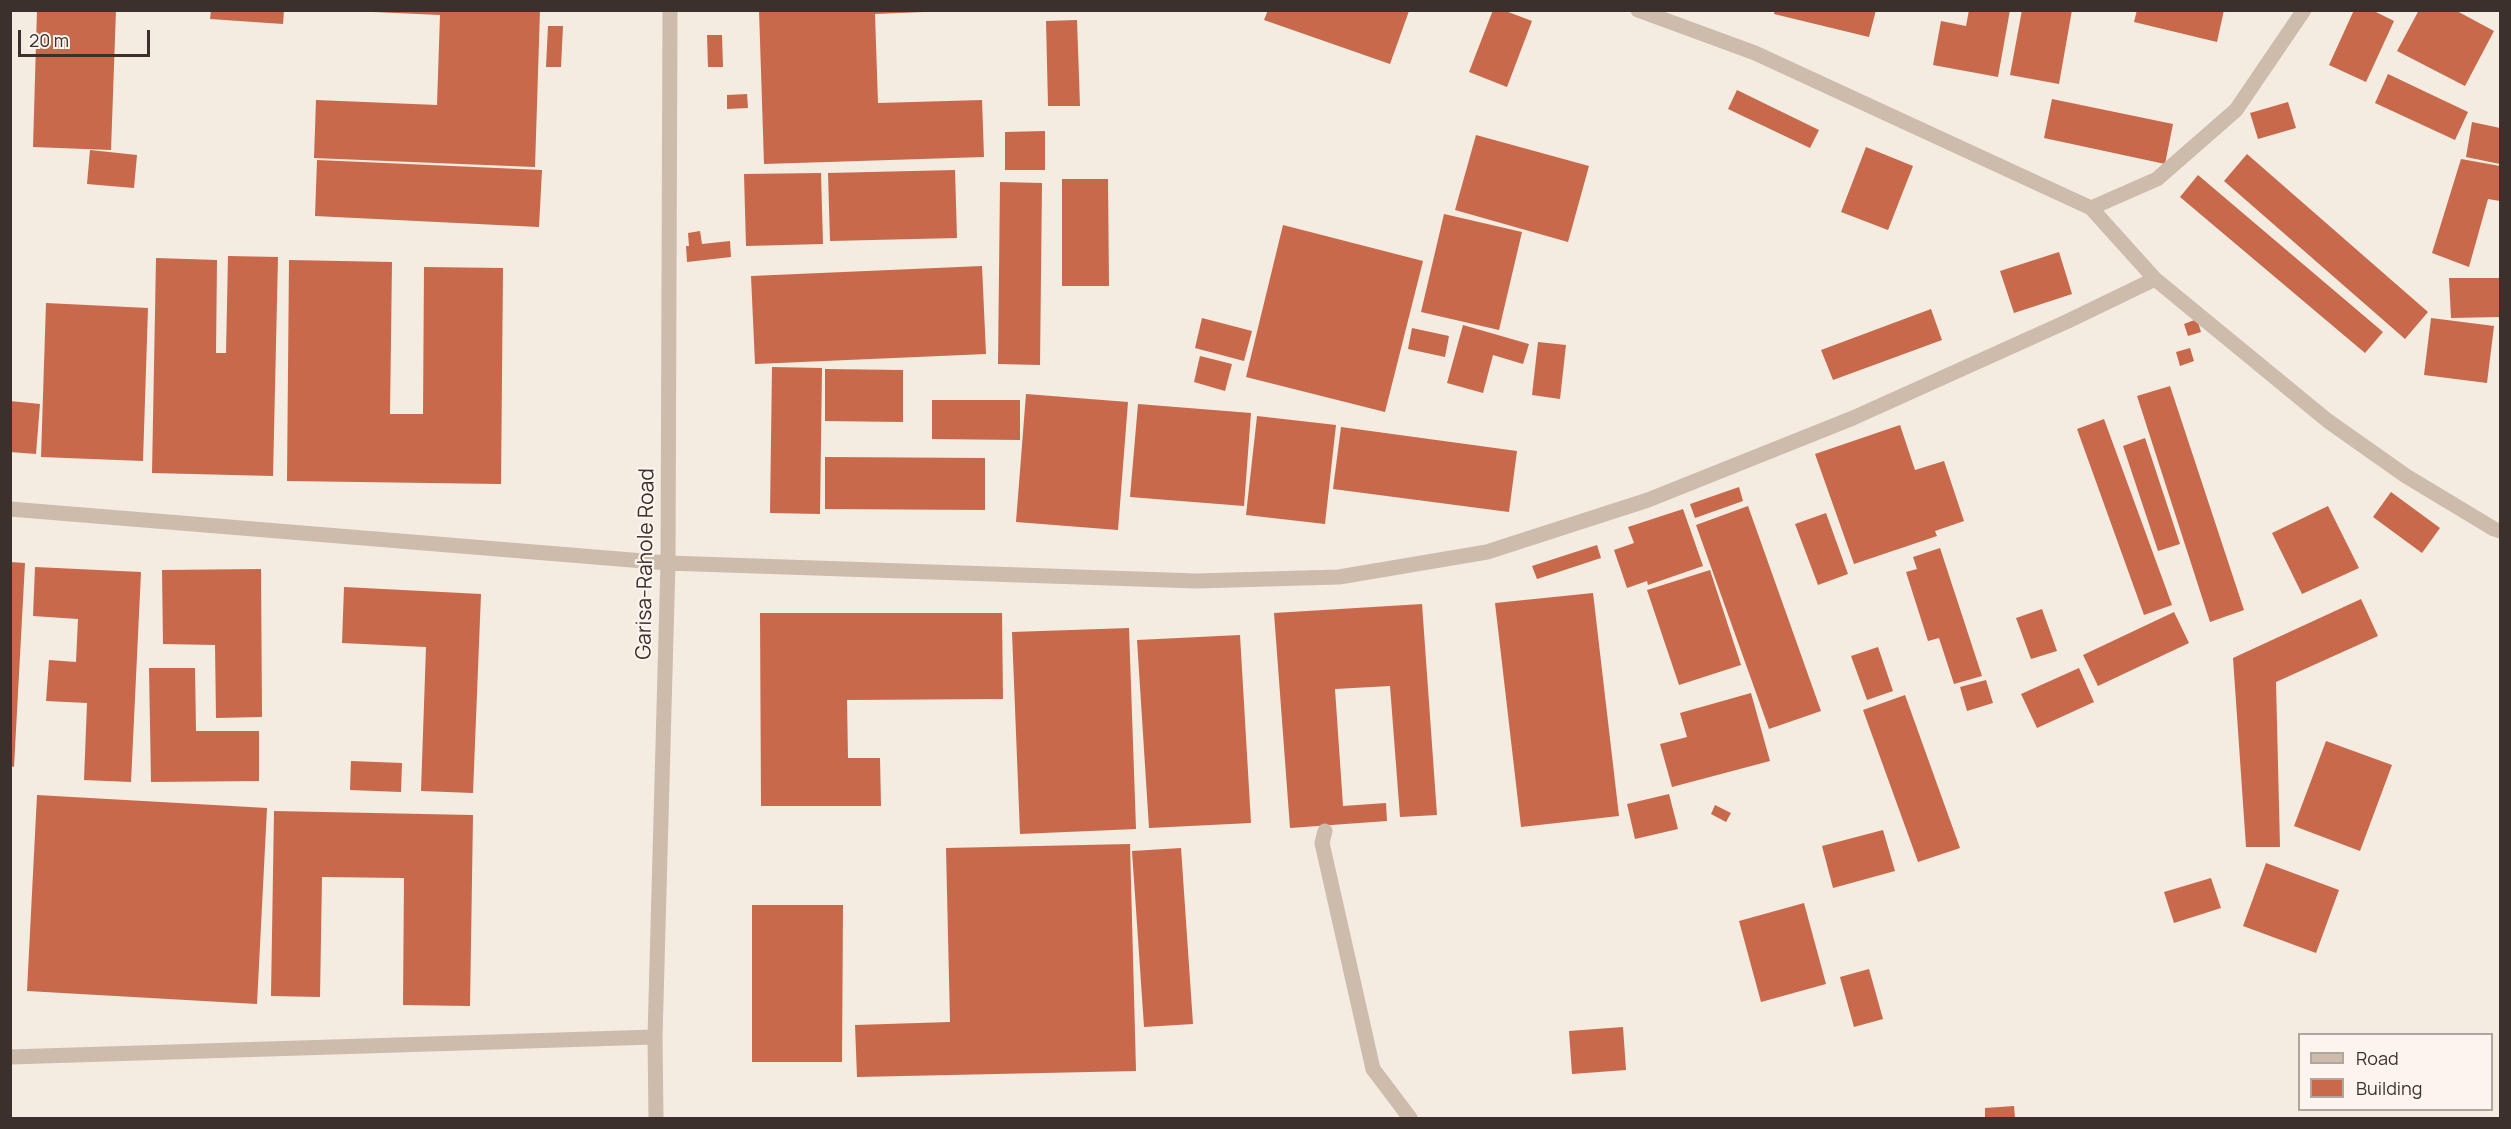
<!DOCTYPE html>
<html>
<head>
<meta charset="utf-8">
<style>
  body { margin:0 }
  #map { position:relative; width:2511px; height:1129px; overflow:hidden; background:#f4ebe1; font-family:Manrope,sans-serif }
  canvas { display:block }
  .frame { position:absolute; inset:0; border:12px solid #3b302b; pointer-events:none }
  .legend { position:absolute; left:2298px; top:1033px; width:195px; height:78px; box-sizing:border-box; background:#fbf5ee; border:2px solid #aea6a0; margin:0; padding:8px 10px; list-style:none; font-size:18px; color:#3b302b }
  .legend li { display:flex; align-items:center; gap:12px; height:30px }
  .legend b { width:30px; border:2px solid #aea6a0 }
  .scale { position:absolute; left:18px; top:30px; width:132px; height:27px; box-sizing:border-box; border:3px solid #3b302b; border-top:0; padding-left:8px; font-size:18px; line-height:21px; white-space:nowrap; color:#3b302b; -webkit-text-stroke:4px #fbf5ee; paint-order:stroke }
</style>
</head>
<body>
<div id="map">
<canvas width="2511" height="1129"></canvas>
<div class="frame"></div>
<ul class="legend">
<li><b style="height:8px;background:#cdbbac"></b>Road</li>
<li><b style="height:16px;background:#c8694b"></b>Building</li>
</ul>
<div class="scale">20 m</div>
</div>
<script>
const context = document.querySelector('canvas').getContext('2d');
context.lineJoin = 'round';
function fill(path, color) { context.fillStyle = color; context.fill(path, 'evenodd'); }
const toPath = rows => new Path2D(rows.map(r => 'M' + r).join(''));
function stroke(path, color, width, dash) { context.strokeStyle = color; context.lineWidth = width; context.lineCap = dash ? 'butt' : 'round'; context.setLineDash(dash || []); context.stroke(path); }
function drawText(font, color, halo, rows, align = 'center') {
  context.font = font + ' Manrope,sans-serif'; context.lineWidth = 4.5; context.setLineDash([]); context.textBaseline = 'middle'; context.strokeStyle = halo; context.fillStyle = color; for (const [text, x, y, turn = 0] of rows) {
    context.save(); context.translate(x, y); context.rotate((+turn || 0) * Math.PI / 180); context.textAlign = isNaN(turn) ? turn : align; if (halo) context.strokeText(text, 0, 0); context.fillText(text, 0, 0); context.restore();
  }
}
fill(toPath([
  [37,10,116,10,111,150,33,147],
  [211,10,284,10,283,24,210,19],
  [373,10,540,10,535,167,314,158,316,100,437,105,440,15,373,12],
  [759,10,924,10,924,12,875,14,878,103,982,100,984,157,764,164],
  [1268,10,1406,10,1409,11,1390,64,1264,20],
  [1493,10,1503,10,1532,21,1507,87,1469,72],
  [1775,10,1876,10,1869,37,1774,14],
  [1969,10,2010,10,1998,77,1933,65,1941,21,1966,26],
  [2022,10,2072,10,2059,84,2010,75],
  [2137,10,2224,10,2217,42,2134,22],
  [2354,10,2372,10,2394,21,2366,82,2329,65],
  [2419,10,2455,10,2494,31,2465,86,2397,51],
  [1077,20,1080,106,1048,106,1046,21],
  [548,26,563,26,561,67,546,67],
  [707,35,722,35,723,67,708,67],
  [2388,74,2468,112,2455,140,2375,103],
  [1737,90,1819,130,1810,148,1728,109],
  [747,94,748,108,727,109,727,95],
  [2052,99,2173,124,2165,164,2044,138],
  [2288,102,2296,128,2258,139,2250,113],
  [2472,122,2500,128,2500,164,2466,157],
  [1045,131,1045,170,1005,170,1005,132],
  [1476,135,1589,166,1568,242,1455,210],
  [1866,147,1913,166,1888,230,1841,212],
  [90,150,137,155,134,188,87,184],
  [2247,154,2428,312,2405,339,2224,181],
  [2461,159,2500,166,2500,201,2488,199,2469,267,2432,253],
  [317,160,542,170,539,227,315,216],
  [955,170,957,238,830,241,828,173],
  [821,173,823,244,746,246,744,174],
  [2198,175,2383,332,2365,353,2180,197],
  [1062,179,1108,179,1109,286,1062,286],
  [1000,182,1042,183,1040,365,998,364],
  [1444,214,1522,232,1499,330,1421,312],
  [1283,225,1423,261,1385,412,1246,377],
  [700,231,702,244,730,241,731,257,687,262,686,246,689,246,688,233],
  [2059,252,2072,294,2014,313,2000,271],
  [228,256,278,257,273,476,152,473,156,258,217,260,216,353,226,353],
  [289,260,392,262,390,414,423,414,424,267,503,268,501,484,287,481],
  [982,266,986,354,755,364,751,276],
  [2449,278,2500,278,2500,317,2451,318],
  [46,303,148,308,143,461,41,457],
  [1931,309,1942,340,1833,380,1821,350],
  [1202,318,1252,331,1244,361,1195,348],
  [2431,318,2494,326,2487,383,2424,375],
  [2197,319,2201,332,2188,336,2184,324],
  [1463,325,1529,344,1523,364,1493,355,1483,393,1447,383],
  [1412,328,1449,336,1445,357,1408,349],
  [1538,342,1566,345,1560,399,1532,395],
  [2190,348,2194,361,2180,366,2176,352],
  [1200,356,1232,364,1225,391,1194,382],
  [772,367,822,368,820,514,770,513],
  [825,369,903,370,903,422,825,421],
  [2170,386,2244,610,2210,622,2137,396],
  [1026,394,1128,402,1118,530,1016,522],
  [932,400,1020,400,1020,440,932,439],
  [10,401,40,404,36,454,10,452],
  [1138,404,1251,413,1244,506,1130,497],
  [1257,416,1336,425,1325,524,1246,515],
  [2104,419,2172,605,2144,615,2077,429],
  [1900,425,1915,470,1944,461,1964,521,1935,531,1937,536,1854,564,1815,454],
  [1341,427,1517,451,1509,512,1333,489],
  [2145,438,2180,544,2158,551,2123,446],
  [825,457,985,458,985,510,825,509],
  [1739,487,1743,501,1695,518,1690,504],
  [2391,492,2440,528,2422,553,2373,517],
  [1748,506,1821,711,1769,729,1696,525],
  [2328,506,2359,568,2302,594,2272,533],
  [1683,509,1703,566,1648,585,1647,581,1627,588,1614,550,1634,543,1628,527],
  [1826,513,1848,574,1818,585,1795,524],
  [1597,545,1601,558,1537,579,1532,566],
  [1940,548,1982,676,1954,684,1939,638,1928,641,1906,572,1917,569,1913,557],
  [10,562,25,563,14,767,10,766],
  [35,567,141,572,131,782,84,780,87,703,46,701,49,660,76,662,78,619,33,616],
  [261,569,262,717,216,718,215,645,163,644,162,570],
  [1710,570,1741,665,1679,685,1647,590],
  [344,587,481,594,473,793,421,791,426,647,342,643],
  [1593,593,1619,816,1521,827,1495,603],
  [2361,599,2378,636,2276,682,2280,847,2246,847,2233,658],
  [1422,604,1437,815,1400,817,1390,686,1335,689,1343,806,1386,803,1387,821,1290,828,1274,613],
  [2042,609,2057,651,2031,659,2016,618],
  [2174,612,2189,643,2098,686,2083,655],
  [760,613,1002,613,1003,699,847,700,848,758,880,758,881,806,761,806],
  [1129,628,1136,829,1020,834,1012,632],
  [1240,635,1251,823,1149,828,1137,640],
  [1878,647,1893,691,1867,700,1851,656],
  [149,668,195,668,196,731,259,731,259,781,151,782],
  [2079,668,2094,702,2037,728,2021,694],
  [1986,680,1993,703,1967,711,1960,687],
  [1751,693,1770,761,1672,787,1660,744,1687,737,1680,713],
  [1905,695,1960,848,1918,862,1863,710],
  [2326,741,2392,765,2360,851,2294,826],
  [351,761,402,763,401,792,350,790],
  [1669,794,1678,829,1635,839,1627,804],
  [37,795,267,808,257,1004,27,991],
  [1715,805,1731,813,1726,822,1711,814],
  [274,811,473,815,470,1006,403,1005,404,878,322,877,320,997,271,996],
  [1883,830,1895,871,1833,888,1822,846],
  [1130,844,1136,1071,857,1077,855,1025,950,1022,946,848],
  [1181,848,1193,1024,1144,1027,1132,851],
  [2266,863,2339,890,2316,953,2243,926],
  [2211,878,2221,908,2174,923,2164,892],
  [1804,903,1826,984,1761,1002,1739,921],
  [752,905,843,905,842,1062,752,1062],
  [1869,969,1883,1019,1854,1027,1840,977],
  [1623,1027,1626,1070,1572,1074,1569,1031],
  [2014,1106,2015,1118,1985,1118,1985,1108]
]), '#c8694b');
stroke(toPath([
  [1638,10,1755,53,2091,208,2155,279,2328,421,2406,476,2494,529,2500,531],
  [2091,208,2157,179,2236,110,2304,10],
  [10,509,668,563,1196,581,1339,577,1487,552,1648,500,1853,418,2066,322,2155,279],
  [1325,831,1322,843,1373,1069,1410,1118],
  [10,1057,655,1037],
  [656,1118,655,1037,668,563,670,10]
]), '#cdbbac', 15);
drawText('21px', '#3b302b', '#fbf5ee', [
  ["Garisa-Rahole Road",646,564,-89]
]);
</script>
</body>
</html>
